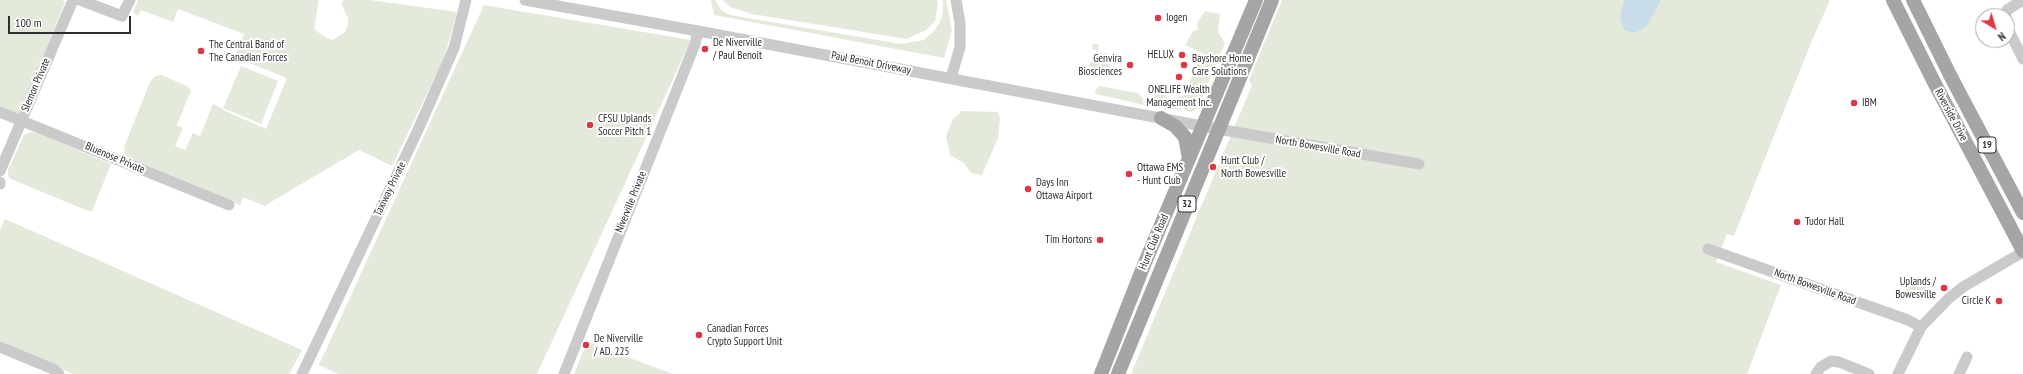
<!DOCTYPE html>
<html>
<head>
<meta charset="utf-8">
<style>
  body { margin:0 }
  #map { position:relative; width:2023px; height:374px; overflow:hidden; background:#fff; font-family:"PT Sans Narrow",sans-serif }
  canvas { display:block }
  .north { position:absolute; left:1975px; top:8px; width:40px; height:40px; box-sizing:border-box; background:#fff; border:1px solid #ababab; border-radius:50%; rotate:142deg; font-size:11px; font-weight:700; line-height:16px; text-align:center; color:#2d2d2d }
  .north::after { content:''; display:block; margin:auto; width:14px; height:18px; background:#dc3744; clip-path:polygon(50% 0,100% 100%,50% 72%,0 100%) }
  .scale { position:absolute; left:8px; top:16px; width:123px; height:18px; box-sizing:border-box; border:2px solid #2d2d2d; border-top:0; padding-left:5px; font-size:12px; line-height:14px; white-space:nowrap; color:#2d2d2d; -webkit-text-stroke:3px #fff; paint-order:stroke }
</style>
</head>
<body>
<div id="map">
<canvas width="2023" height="374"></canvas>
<div class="north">N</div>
<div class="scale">100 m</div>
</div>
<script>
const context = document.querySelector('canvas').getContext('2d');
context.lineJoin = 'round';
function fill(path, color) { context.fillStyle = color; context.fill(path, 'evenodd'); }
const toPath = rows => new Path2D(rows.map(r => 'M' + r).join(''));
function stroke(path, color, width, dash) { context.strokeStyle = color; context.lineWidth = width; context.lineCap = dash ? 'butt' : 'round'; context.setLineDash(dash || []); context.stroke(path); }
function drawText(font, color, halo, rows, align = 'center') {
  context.font = font + ' "PT Sans Narrow",sans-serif'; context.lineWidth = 4; context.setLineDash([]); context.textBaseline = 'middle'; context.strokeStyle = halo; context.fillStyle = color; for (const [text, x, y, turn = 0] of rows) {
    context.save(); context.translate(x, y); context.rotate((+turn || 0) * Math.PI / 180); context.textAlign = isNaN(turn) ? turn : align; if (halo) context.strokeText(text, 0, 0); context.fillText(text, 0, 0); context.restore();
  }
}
fill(toPath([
  [0,0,63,0,65,2,21,111,18,113,14,113,0,107],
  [138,0,319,0,314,29,326,38,333,40,345,32,348,24,348,18,341,3,344,0,370,0,457,12,447,48,439,69,392,166,359,150,264,206,243,197,240,205,132,160,125,155,124,147,150,82,155,76,161,75,187,86,191,90,177,125,183,128,175,146,185,150,193,133,200,136,213,104,222,108,223,110,266,129,287,78,234,57,244,34,178,9,173,22,141,10,138,16,133,12],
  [711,0,715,0,721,10,730,15,901,44,924,40,934,31,940,22,943,13,943,0,946,0,952,30,944,58,714,15],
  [723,0,937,0,938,4,935,21,926,30,907,39,752,14,730,7],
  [1282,0,1830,0,1811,43,1734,236,1727,234,1716,262,1781,285,1747,374,1131,374,1252,85,1249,80],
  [484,5,691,40,537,374,338,374,319,365],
  [1205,11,1220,14,1218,32,1225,43,1199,105,1196,109,1191,112,1186,111,1173,99,1184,95,1202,53,1185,45,1193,31,1198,30,1197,23],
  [1093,44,1099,44,1098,52,1111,54,1109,71,1089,67,1090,62,1096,62,1097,50,1092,49],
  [241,66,278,81,261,124,223,108],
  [1099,86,1138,93,1143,99,1144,105,1096,94,1095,91],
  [1158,89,1175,104,1182,110,1153,107,1153,101],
  [962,111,998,112,1000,119,998,138,982,175,971,173,964,163,950,155,946,136,953,119],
  [30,132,37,133,111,164,92,211,88,211,11,179,8,176,8,170,24,135],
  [5,219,302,350,289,374,73,374,0,341,0,230],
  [1923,277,1929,290,1911,299,1904,286],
  [587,342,673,374,574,374]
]), '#e3eadb');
fill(toPath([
  [1624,0,1661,0,1646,27,1634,33,1625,30,1622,25,1620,17]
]), '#c8dde9');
stroke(toPath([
  [80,0,122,16,130,0],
  [525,0,698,31,1218,129,1419,164],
  [2005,16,2007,10,2023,0],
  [2007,27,2023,59],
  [951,78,960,47,960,23,956,0],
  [0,112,229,205],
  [0,171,73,0],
  [0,182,0,184],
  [1708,249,1908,320,1921,327],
  [0,347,53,369,59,374],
  [302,374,417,132,454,48,466,0],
  [564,374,695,44,698,31],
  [1816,374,1821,367,1831,361,1839,362,1869,374],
  [1898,374,1921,327,1948,299,1963,287,2023,252],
  [1959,374,1967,357]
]), '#cacaca', 11);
stroke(toPath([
  [1893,0,1935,84,2023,251],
  [1913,0,1951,77,2023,213],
  [1161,118,1175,126,1185,137,1189,159],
  [1101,374,1144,265,1256,0],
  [1118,374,1272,0]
]), '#a5a5a5', 14);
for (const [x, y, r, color] of [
  [1158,18,4,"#dc3744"],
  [705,49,4,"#dc3744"],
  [201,51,4,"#dc3744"],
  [1182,55,4,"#dc3744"],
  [1130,65,4,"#dc3744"],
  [1184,65,4,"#dc3744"],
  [1179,77,4,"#dc3744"],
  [1854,103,4,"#dc3744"],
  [590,125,4,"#dc3744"],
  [1213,167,4,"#dc3744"],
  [1129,174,4,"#dc3744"],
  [1028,189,4,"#dc3744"],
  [1797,222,4,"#dc3744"],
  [1100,240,4,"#dc3744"],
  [1944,288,4,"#dc3744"],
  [1999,301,4,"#dc3744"],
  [699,335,4,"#dc3744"],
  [586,345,4,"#dc3744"]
]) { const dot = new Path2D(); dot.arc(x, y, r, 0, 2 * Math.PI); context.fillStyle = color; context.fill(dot); stroke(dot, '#fff', 1.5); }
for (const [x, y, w] of [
  [1987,145,18],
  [1187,204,18]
]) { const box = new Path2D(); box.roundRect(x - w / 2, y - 8, w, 16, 3); context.fillStyle = '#fff'; context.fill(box); stroke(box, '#2d2d2d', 1); }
drawText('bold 10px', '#2d2d2d', null, [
  ["19",1987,145],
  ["32",1187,204]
]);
drawText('11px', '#2d2d2d', '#fff', [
  ["Iogen",1166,18],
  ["De Niverville",713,43],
  ["/ Paul Benoit",713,56],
  ["The Central Band of",209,45],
  ["The Canadian Forces",209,58],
  ["HELUX",1174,55,"right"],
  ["Genvira",1122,59,"right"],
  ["Biosciences",1122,72,"right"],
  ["Bayshore Home",1192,59],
  ["Care Solutions",1192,72],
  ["ONELIFE Wealth",1179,90,"center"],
  ["Management Inc.",1179,103,"center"],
  ["IBM",1862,103],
  ["CFSU Uplands",598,119],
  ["Soccer Pitch 1",598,132],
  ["Hunt Club /",1221,161],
  ["North Bowesville",1221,174],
  ["Ottawa EMS",1137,168],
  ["- Hunt Club",1137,181],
  ["Days Inn",1036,183],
  ["Ottawa Airport",1036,196],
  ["Tudor Hall",1805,222],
  ["Tim Hortons",1092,240,"right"],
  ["Uplands /",1936,282,"right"],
  ["Bowesville",1936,295,"right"],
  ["Circle K",1991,301,"right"],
  ["Canadian Forces",707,329],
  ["Crypto Support Unit",707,342],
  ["De Niverville",594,339],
  ["/ AD. 225",594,352]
], 'left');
drawText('11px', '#2d2d2d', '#fff', [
  ["Paul Benoit Driveway",871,63,11],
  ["Slemon Private",36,85,-67],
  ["Riverside Drive",1951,115,62],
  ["North Bowesville Road",1318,147,10],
  ["Bluenose Private",115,158,23],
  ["Taxiway Private",390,189,-64],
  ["Niverville Private",631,202,-68],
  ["Hunt Club Road",1154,242,-67],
  ["North Bowesville Road",1815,287,20]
]);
</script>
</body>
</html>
